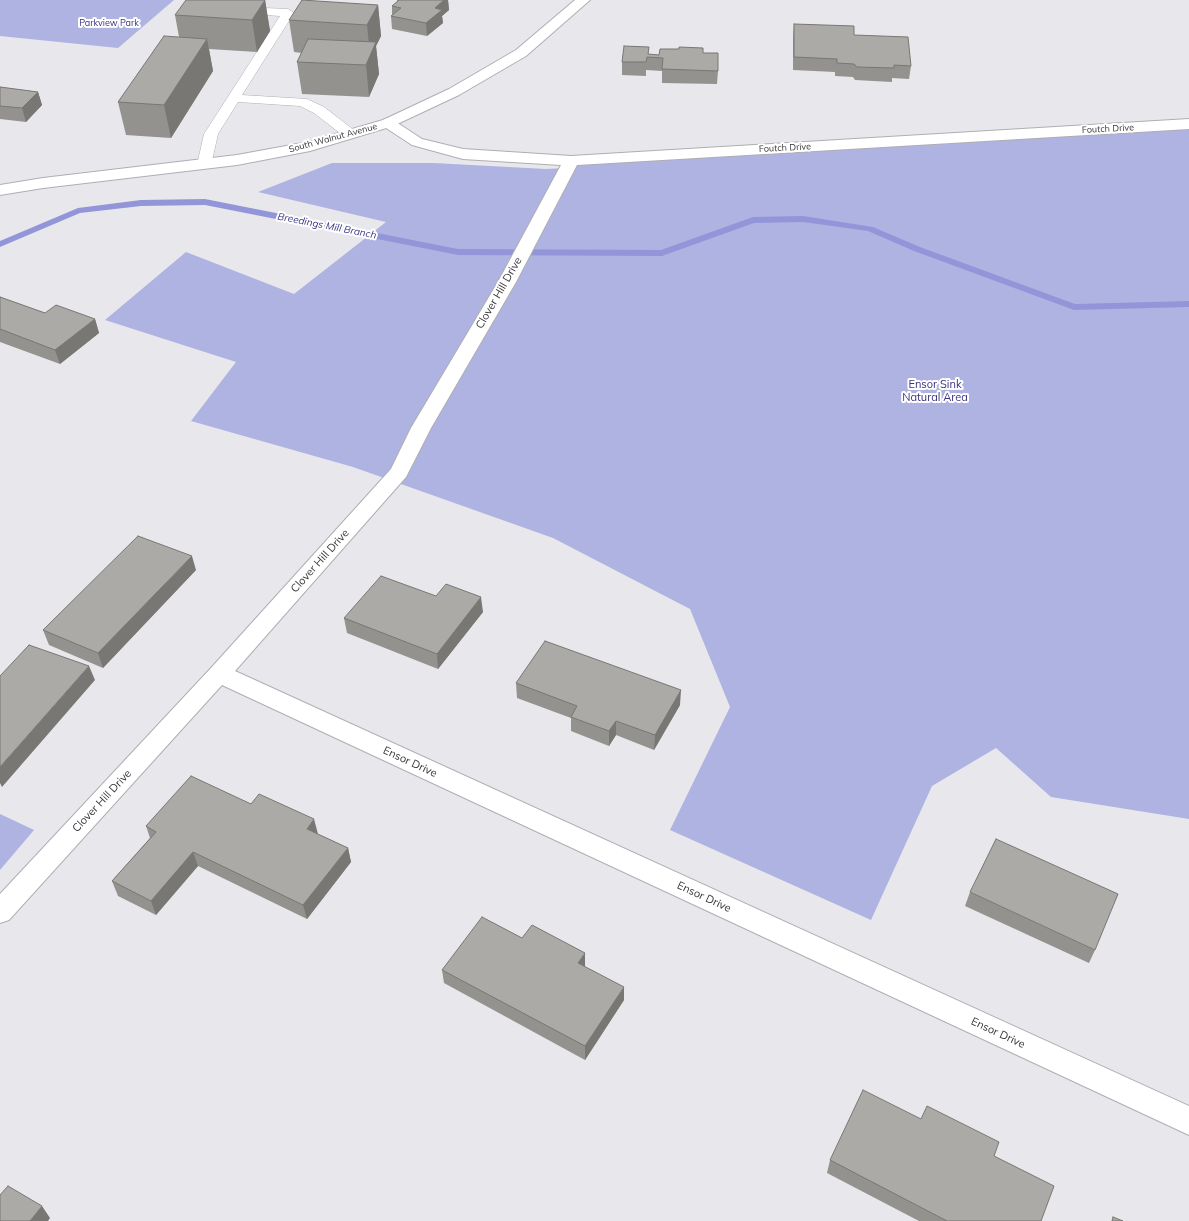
<!DOCTYPE html>
<html>
<head>
<meta charset="utf-8">
<style>
  body { margin:0 }
  canvas { display:block; background:#e7e7ec }
</style>
</head>
<body>
<canvas width="1189" height="1221"></canvas>
<script>
const context = document.querySelector('canvas').getContext('2d');
context.lineJoin = 'round';
function fill(path, color) { context.fillStyle = color; context.fill(path, 'evenodd'); }
const toPath = rows => new Path2D(rows.map(r => 'M' + r).join(''));
function stroke(path, color, width, dash) { context.strokeStyle = color; context.lineWidth = width; context.lineCap = dash ? 'butt' : 'round'; context.setLineDash(dash || []); context.stroke(path); }
function drawText(font, color, halo, rows, align = 'center') {
  context.font = font + ' Mulish,sans-serif'; context.lineWidth = 4; context.setLineDash([]); context.textBaseline = 'middle'; context.strokeStyle = halo; context.fillStyle = color; for (const [text, x, y, turn = 0] of rows) {
    context.save(); context.translate(x, y); context.rotate((+turn || 0) * Math.PI / 180); context.textAlign = isNaN(turn) ? turn : align; if (halo) context.strokeText(text, 0, 0); context.fillText(text, 0, 0); context.restore();
  }
}
fill(toPath([
  [0,0,174,0,118,48,0,36],
  [1189,121,1189,819,1051,797,996,748,932,786,871,920,670,830,730,707,690,609,553,538,353,467,191,421,236,362,105,320,186,252,294,294,386,222,258,192,332,163,434,163,546,169,567,168,571,161],
  [0,814,34,830,0,870]
]), '#afb3e2');
fill(toPath([
  [205,199,458,249,661,250,753,217,803,216,873,227,920,247,1075,304,1189,301,1189,307,1074,310,914,251,868,231,803,222,754,223,662,256,458,255,205,205,141,206,80,213,0,247,0,241,78,208,141,200,205,199]
]), '#9296d9');
const lane = toPath([
  [241,7,288,9,294,13,242,95,307,99,324,107,355,131,357,134,355,137,345,137,314,113,300,106,238,102,218,134,211,165,209,168,199,168,197,165,204,134,280,16,237,13,235,11,241,7]
]);
const street = toPath([
  [388,118,393,120,422,139,463,149,571,156,1189,119,1189,129,577,165,516,282,431,428,406,477,235,671,1189,1106,1189,1135,222,685,9,920,0,923,0,894,211,668,391,469,411,428,498,282,561,165,463,159,412,145,383,126,380,123,383,120,388,118]
]);
const secondary = toPath([
  [575,0,590,0,526,56,459,95,393,126,310,151,237,165,43,188,0,195,0,185,43,178,237,155,308,142,383,120,449,89,516,50,575,0]
]);
stroke(lane, '#aeafb3', 1);
stroke(street, '#aeafb3', 2);
stroke(secondary, '#aeafb3', 2);
fill(lane, '#fff');
fill(street, '#fff');
fill(secondary, '#fff');
fill(toPath([
  [265,0,270,31,257,52,209,49,213,71,171,138,126,135,118,102,179,37,175,15],
  [397,0,448,0,449,10,442,16,443,23,427,36,392,29,391,16,392,15,392,6,397,2],
  [378,5,381,36,376,46,379,74,369,97,302,94,297,62,302,53,294,52,289,20],
  [794,24,854,35,911,66,909,79,892,78,892,82,855,80,853,77,835,76,835,72,793,70,793,37],
  [703,53,718,71,717,84,662,83,662,71,646,70,646,76,622,75,622,62,648,54,659,55],
  [0,87,38,92,42,105,26,122,0,119],
  [0,297,45,313,95,319,99,333,60,364,0,342],
  [196,570,103,668,49,645,43,630],
  [436,596,483,612,438,669,347,633,344,618],
  [516,683,680,705,654,750,616,735,609,746,571,731,571,718,517,698],
  [251,804,348,848,351,862,307,919,198,866,156,915,118,896,112,881,150,838,146,826],
  [970,892,1095,950,1089,963,965,906],
  [522,938,585,967,624,1000,585,1060,444,983,442,970],
  [994,1156,1041,1221,919,1221,827,1173,830,1160]
]), '#94928f');
fill(toPath([
  [265,0,270,31,257,52,252,20],
  [440,0,448,0,449,10,442,16,443,23,427,36,426,23],
  [378,5,381,36,376,46,379,74,369,97,366,65,370,55,367,25],
  [207,39,213,71,171,138,164,105],
  [38,92,42,105,26,122,22,108],
  [95,319,99,333,60,364,55,350],
  [192,556,196,570,103,668,98,653],
  [481,597,483,612,438,669,437,654],
  [89,666,95,680,2,787,0,783,0,767],
  [681,690,680,705,654,750,655,735],
  [616,721,616,735,609,746,609,731],
  [314,819,318,834,307,829],
  [348,848,351,862,307,919,303,905],
  [193,852,198,866,156,915,151,901],
  [585,953,585,967,578,963],
  [624,987,624,1000,585,1060,585,1046],
  [42,1206,50,1218,48,1221,30,1221]
]), '#787774');
const building = toPath([
  [186,0,265,0,252,20,175,15,186,0],
  [302,0,378,5,367,25,289,20,302,0],
  [399,0,444,0,435,8,442,10,426,23,391,16,401,8,392,6,399,0],
  [794,24,854,26,854,35,908,37,911,66,894,65,894,68,857,67,854,64,837,63,837,59,794,57,794,24],
  [164,36,207,39,164,105,118,102,164,36],
  [308,39,376,42,366,65,297,62,308,39],
  [624,46,649,47,648,54,659,55,660,49,679,49,679,47,703,48,703,53,718,53,718,71,662,69,663,58,647,57,646,62,622,62,624,46],
  [0,87,38,92,22,108,0,106,0,87],
  [0,297,45,313,56,305,95,319,55,350,0,329,0,297],
  [138,536,192,556,98,653,43,630,138,536],
  [381,576,436,596,446,584,481,597,437,654,344,618,381,576],
  [545,641,681,690,655,735,616,721,609,731,571,717,577,706,516,683,545,641],
  [29,645,89,666,0,767,0,676,29,645],
  [191,776,251,804,259,794,314,819,307,829,348,848,303,905,193,852,151,901,112,881,156,832,146,826,191,776],
  [996,839,1118,894,1095,950,970,892,996,839],
  [482,917,522,938,532,925,585,953,578,963,624,987,585,1046,442,970,482,917],
  [863,1090,921,1119,927,1106,999,1142,994,1156,1054,1186,1041,1221,947,1221,830,1160,863,1090],
  [8,1186,42,1206,30,1221,0,1221,0,1195,8,1186],
  [1113,1217,1123,1221,1112,1221,1113,1217]
]);
fill(building, '#acaaa6');
stroke(building, '#787774', 1);
drawText('9px', '#36317f', '#fff', [
  ["Parkview Park",109,23]
]);
drawText('9px', '#363738', '#fff', [
  ["Foutch Drive",1108,129,-3],
  ["South Walnut Avenue",333,138,-15],
  ["Foutch Drive",785,148,-3]
]);
drawText('italic 10px', '#3c3887', '#fff', [
  ["Breedings Mill Branch",327,226,11]
]);
drawText('11px', '#363738', '#fff', [
  ["Clover Hill Drive",499,293,-60],
  ["Clover Hill Drive",320,561,-48],
  ["Ensor Drive",410,762,25],
  ["Clover Hill Drive",102,801,-47],
  ["Ensor Drive",704,897,25],
  ["Ensor Drive",998,1033,25]
]);
drawText('11px', '#36317f', '#fff', [
  ["Ensor Sink",935,385],
  ["Natural Area",935,398]
]);
</script>
</body>
</html>
